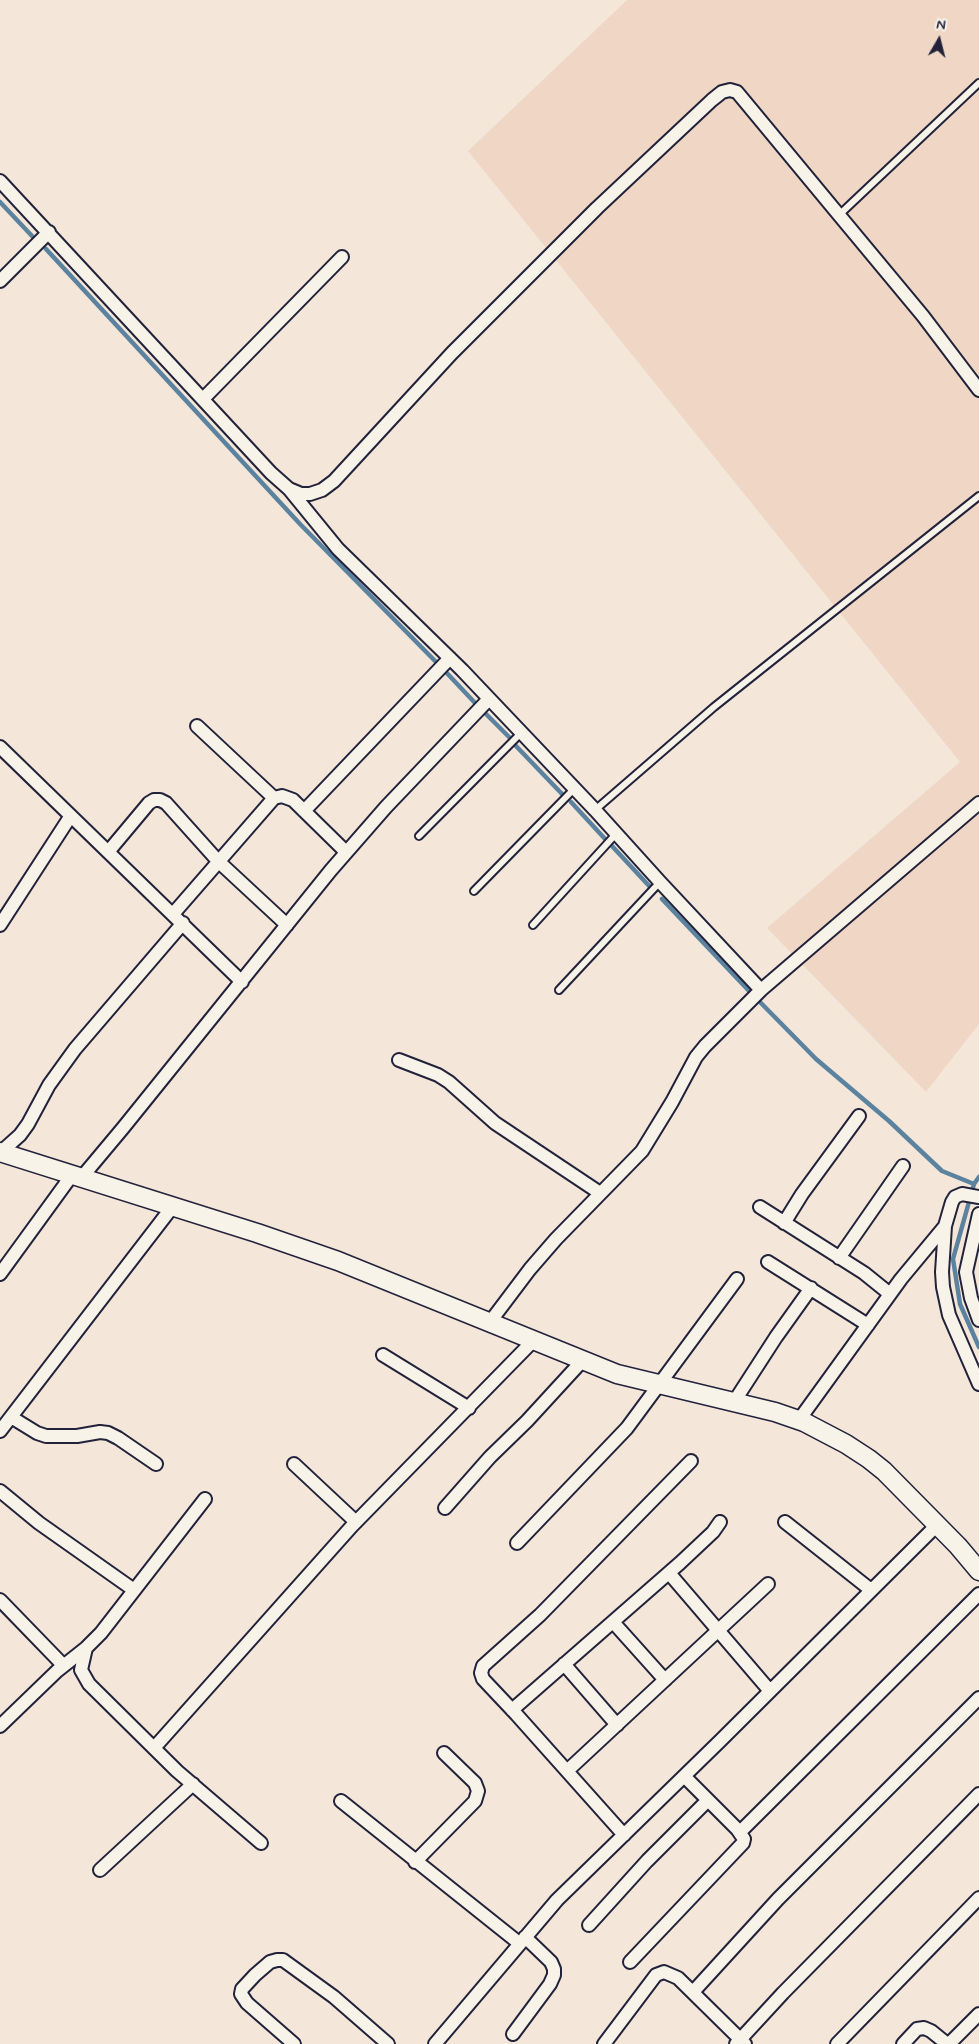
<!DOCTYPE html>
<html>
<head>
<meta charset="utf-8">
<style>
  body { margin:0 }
  #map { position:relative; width:979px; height:2044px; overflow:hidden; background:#f4e6d8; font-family:Mynerve,sans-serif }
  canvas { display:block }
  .north { position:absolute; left:914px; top:15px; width:50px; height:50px; -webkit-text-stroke:4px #f7f3e8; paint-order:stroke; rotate:8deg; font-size:14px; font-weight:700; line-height:20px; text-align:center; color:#22223b }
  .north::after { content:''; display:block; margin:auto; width:18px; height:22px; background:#22223b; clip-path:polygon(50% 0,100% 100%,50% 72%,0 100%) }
</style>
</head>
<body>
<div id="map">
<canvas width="979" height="2044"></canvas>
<div class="north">N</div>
</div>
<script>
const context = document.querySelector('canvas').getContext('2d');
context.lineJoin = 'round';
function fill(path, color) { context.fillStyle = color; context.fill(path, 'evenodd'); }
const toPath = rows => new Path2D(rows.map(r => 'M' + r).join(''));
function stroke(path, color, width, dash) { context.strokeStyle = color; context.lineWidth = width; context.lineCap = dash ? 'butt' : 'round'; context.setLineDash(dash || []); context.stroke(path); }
fill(toPath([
  [627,0,979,0,979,1024,926,1092,767,928,960,762,468,151]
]), '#f0d7c5');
stroke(toPath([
  [0,202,32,236],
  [46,249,300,524,439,665],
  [444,670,476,704],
  [484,712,509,737],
  [516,746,563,795],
  [571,802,606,840],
  [612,846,651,888],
  [662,899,750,992],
  [759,1001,816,1059,889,1121,942,1171,974,1184],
  [979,1177,974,1184,953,1259,960,1304,979,1347]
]), '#5b839f', 4.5);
const lane = toPath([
  [839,215,979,83],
  [595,810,714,707,979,496],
  [419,836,521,733],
  [474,891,574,789],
  [533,925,616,834],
  [559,990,660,882]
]);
const street = toPath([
  [0,181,271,473,289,489,301,494,310,494,322,490,334,481,452,353,597,208,712,100,722,92,730,90,737,92,742,98,839,215,923,316,979,390],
  [0,281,49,232],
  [203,399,342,257],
  [289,489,338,549,462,670,595,810,660,882,761,990],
  [197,726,274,798],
  [0,747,242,982],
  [304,811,450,658],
  [108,852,149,803,154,800,160,800,166,803,218,861,287,925],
  [173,914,274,798,282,796,293,800,346,852],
  [0,925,70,817],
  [399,1060,438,1075,449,1082,495,1123,600,1193],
  [1,1152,20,1135,28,1124,49,1085,75,1049,183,923],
  [82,1177,123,1128,331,870,386,807,489,699],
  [979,1197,962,1194,955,1197,952,1202,945,1226,942,1272,943,1287,949,1315,979,1384],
  [760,1207,864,1273,890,1294],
  [979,1214,966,1272,971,1298,979,1320],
  [784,1223,802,1194,859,1116],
  [839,1258,903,1166],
  [768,1262,868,1325],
  [0,1274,72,1175],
  [490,1322,530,1269,556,1239,642,1151,672,1102,696,1057,705,1046,761,990,979,803],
  [383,1355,469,1408],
  [734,1402,776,1337,811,1288],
  [11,1417,37,1433,46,1436,77,1436,100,1432,108,1433,118,1438,156,1464],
  [799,1420,901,1279,945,1226],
  [0,1431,173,1206],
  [294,1464,356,1522],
  [0,1491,39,1523,134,1590],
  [445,1508,490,1457,527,1421,583,1360],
  [785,1522,871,1590],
  [517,1543,627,1428,737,1279],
  [669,1573,770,1691],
  [0,1600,63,1665],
  [613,1622,665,1680],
  [86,1648,81,1670,89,1684,177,1771,261,1843],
  [564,1664,617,1725],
  [512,1710,680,1563,713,1532,720,1522],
  [0,1726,57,1671,86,1648,101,1633,205,1499],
  [154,1748,352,1526,534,1340],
  [567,1771,768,1584],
  [341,1801,519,1943],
  [740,1832,979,1594],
  [624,1835,516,1714,483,1679,481,1673,483,1666,540,1615,691,1461],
  [415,1862,475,1801,478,1791,475,1783,444,1753],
  [100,1870,193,1784],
  [589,1925,647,1861,708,1800],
  [630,1962,743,1843,744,1839,737,1829,684,1776],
  [693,1992,778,1899,979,1698],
  [513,2034,550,1984,554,1975,554,1969,551,1962,525,1937],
  [294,2044,247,2003,241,1994,242,1989,255,1975,270,1962,277,1960,283,1960,334,1997,388,2044],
  [435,2044,557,1900,720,1741,937,1525],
  [604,2044,656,1975,664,1972,678,1978,745,2044],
  [736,2044,783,1993,979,1794],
  [837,2044,979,1898],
  [903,2044,917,2029,924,2028,931,2031,947,2044],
  [949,2044,979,2014]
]);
const secondary = toPath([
  [0,1152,257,1233,338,1261,617,1374,775,1412,804,1422,846,1444,869,1459,884,1471,958,1546,979,1571]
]);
stroke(lane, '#22223b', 10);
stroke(street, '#22223b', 16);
stroke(secondary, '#22223b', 21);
stroke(lane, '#f7f3e8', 6);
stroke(street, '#f7f3e8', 12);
stroke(secondary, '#f7f3e8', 18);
</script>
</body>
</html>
